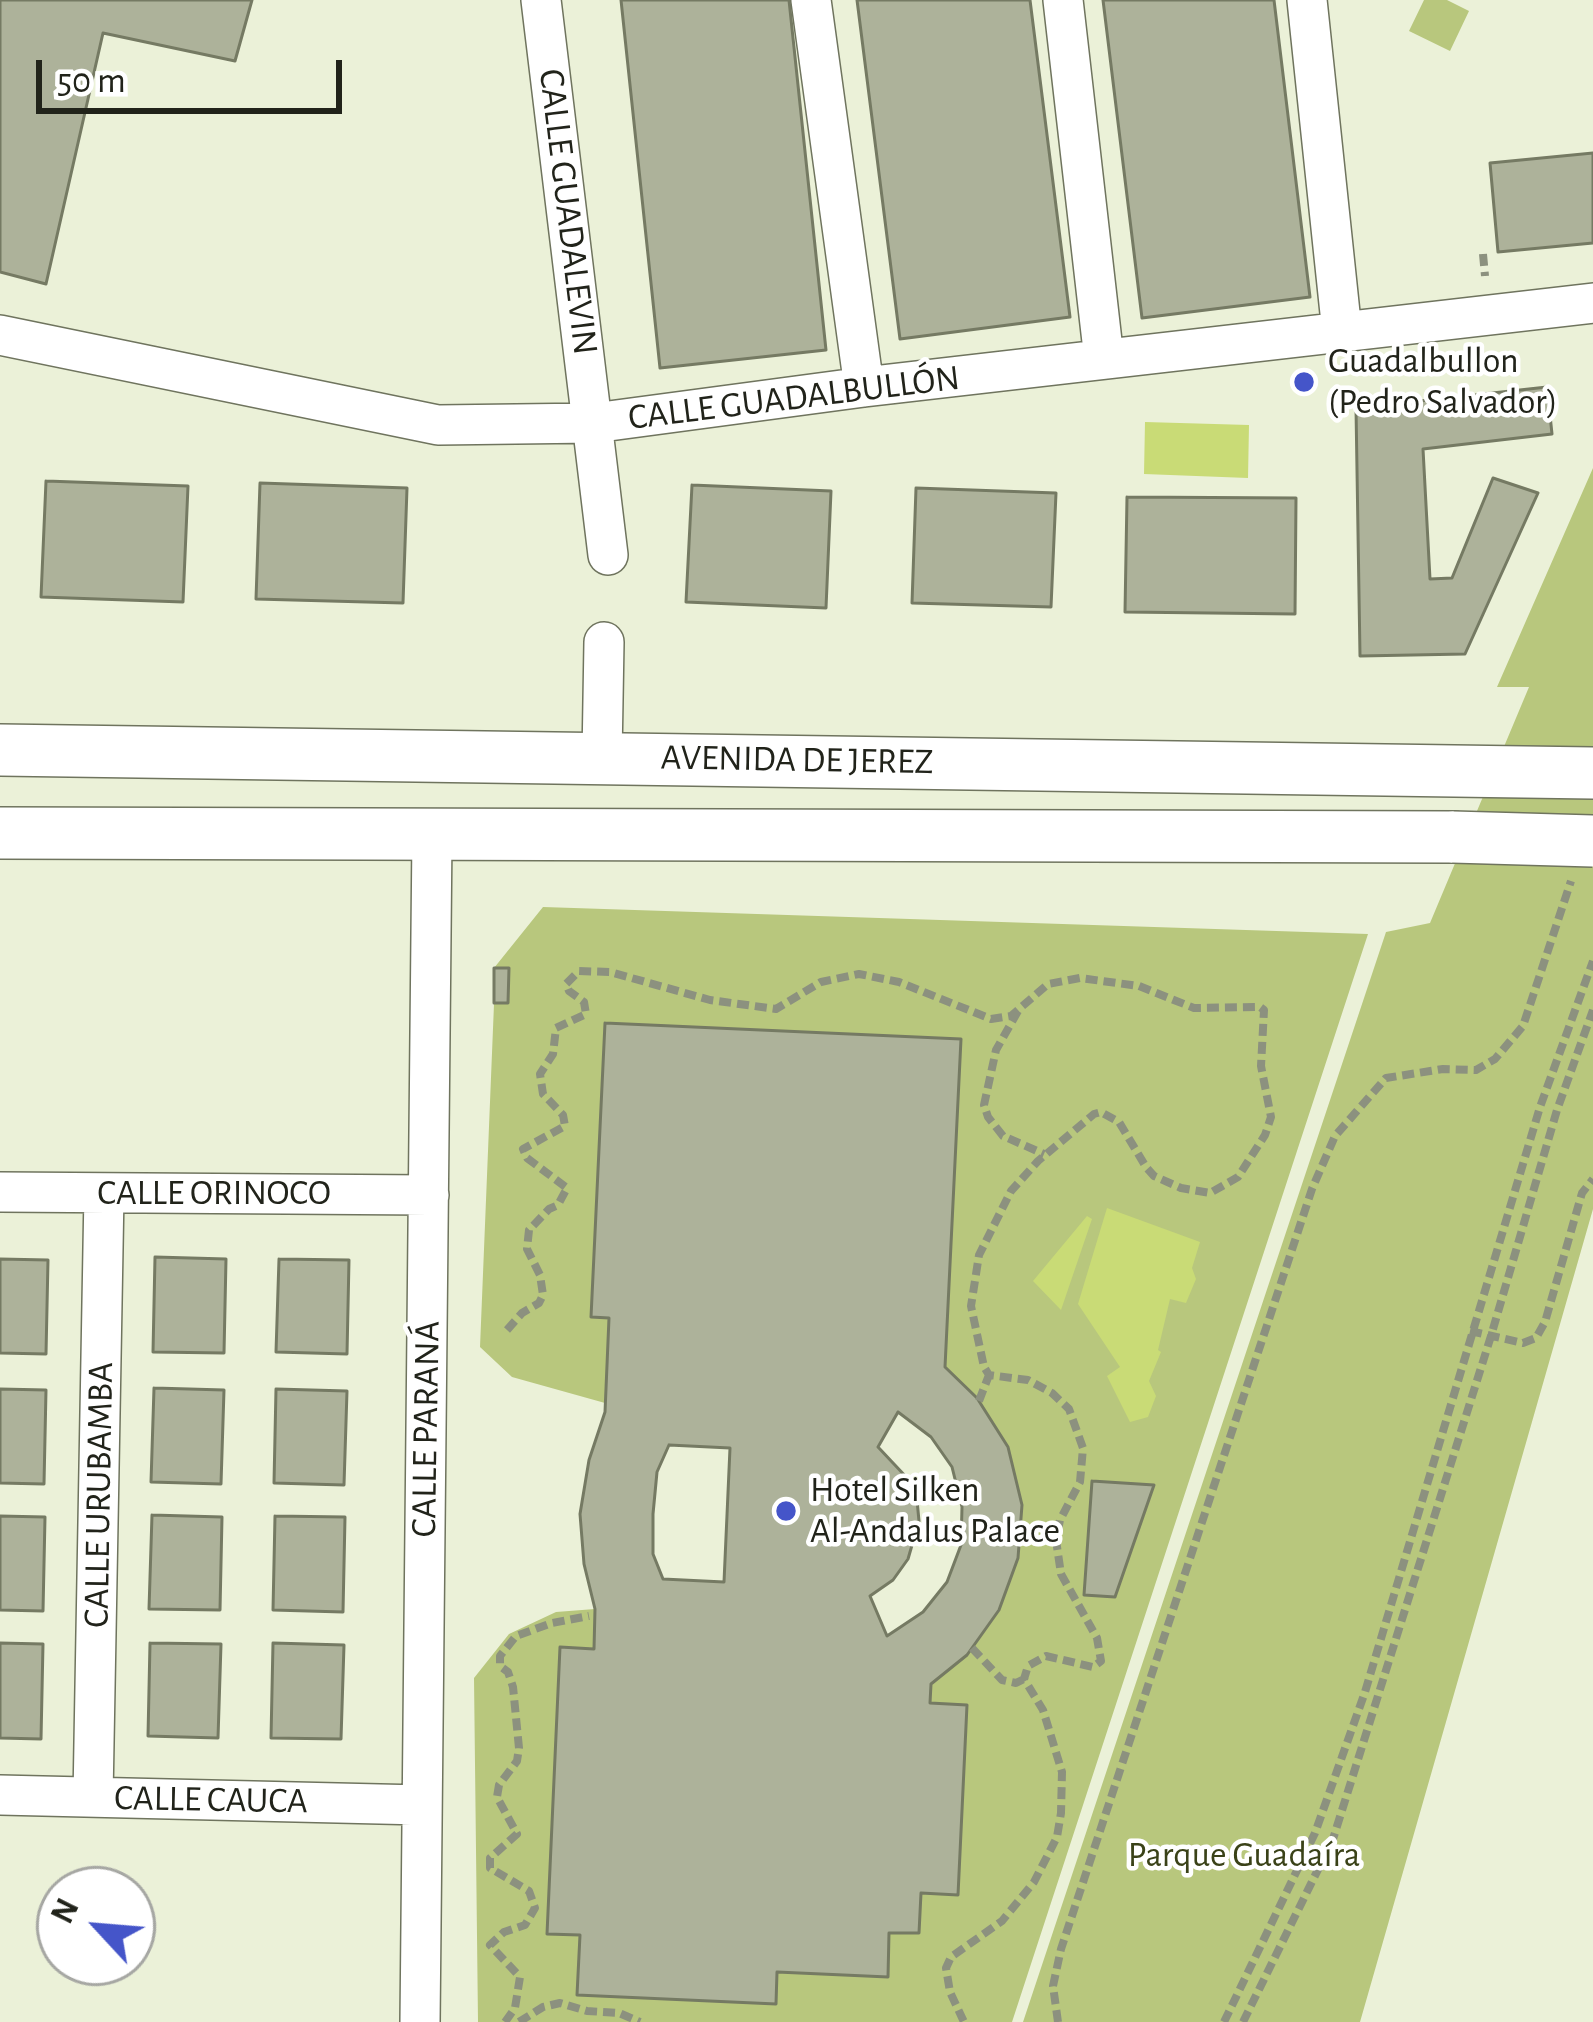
<!DOCTYPE html>
<html>
<head>
<meta charset="utf-8">
<style>
  body { margin:0 }
  #map { position:relative; width:1593px; height:2022px; overflow:hidden; background:#ebf1d8; font-family:"Alegreya Sans",sans-serif }
  canvas { display:block }
  .north { position:absolute; left:36px; top:1866px; width:120px; height:120px; box-sizing:border-box; background:#fff; border:3px solid #a6a7a3; border-radius:50%; rotate:296deg; font-size:33px; font-weight:700; line-height:48px; text-align:center; color:#21231a }
  .north::after { content:''; display:block; margin:auto; width:42px; height:54px; background:#4555c9; clip-path:polygon(50% 0,100% 100%,50% 72%,0 100%) }
  .scale { position:absolute; left:36px; top:60px; width:306px; height:54px; box-sizing:border-box; border:6px solid #21231a; border-top:0; padding-left:15px; font-size:36px; line-height:42px; white-space:nowrap; color:#21231a; -webkit-text-stroke:9px #fff; paint-order:stroke }
</style>
</head>
<body>
<div id="map">
<canvas width="1593" height="2022"></canvas>
<div class="north">N</div>
<div class="scale">50 m</div>
</div>
<script>
const context = document.querySelector('canvas').getContext('2d');
context.lineJoin = 'round';
function fill(path, color) { context.fillStyle = color; context.fill(path, 'evenodd'); }
const toPath = rows => new Path2D(rows.map(r => 'M' + r).join(''));
function stroke(path, color, width, dash) { context.strokeStyle = color; context.lineWidth = width; context.lineCap = dash ? 'butt' : 'round'; context.setLineDash(dash || []); context.stroke(path); }
function drawText(font, color, halo, rows, align = 'center') {
  context.font = font + ' "Alegreya Sans",sans-serif'; context.lineWidth = 9; context.setLineDash([]); context.textBaseline = 'middle'; context.strokeStyle = halo; context.fillStyle = color; for (const [text, x, y, turn = 0] of rows) {
    context.save(); context.translate(x, y); context.rotate((+turn || 0) * Math.PI / 180); context.textAlign = isNaN(turn) ? turn : align; if (halo) context.strokeText(text, 0, 0); context.fillText(text, 0, 0); context.restore();
  }
}
fill(toPath([
  [1424,0,1447,0,1469,11,1450,51,1409,31],
  [1593,468,1593,1209,1360,2022,1023,2022,1386,932,1430,923,1529,687,1497,687],
  [543,907,1368,934,1012,2022,478,2022,474,1678,509,1634,556,1612,595,1609,594,1649,560,1648,548,1934,580,1935,776,2003,777,1972,887,1977,889,1933,918,1933,921,1893,958,1895,967,1705,930,1703,931,1684,967,1655,999,1610,1018,1558,1022,1505,1008,1447,977,1398,945,1367,961,1039,605,1024,591,1316,609,1318,605,1403,512,1377,480,1347,494,1004,508,1002,509,969,494,968]
]), '#b8c77d');
fill(toPath([
  [1145,422,1249,425,1248,478,1144,474],
  [1107,1208,1200,1242,1192,1268,1196,1279,1186,1303,1170,1299,1158,1350,1161,1352,1149,1381,1156,1396,1148,1417,1130,1422,1107,1376,1120,1367,1078,1304],
  [1087,1216,1092,1219,1061,1310,1033,1281]
]), '#c9db76');
const building = toPath([
  [0,0,252,0,235,61,103,33,46,284,0,272,0,0],
  [621,0,789,0,826,350,660,368,621,0],
  [857,0,1030,0,1070,317,900,339,857,0],
  [1103,0,1274,0,1310,297,1142,318,1103,0],
  [1593,153,1593,243,1498,252,1490,163,1593,153],
  [1547,387,1552,434,1423,449,1430,579,1452,578,1493,478,1538,493,1465,654,1360,656,1356,408,1547,387],
  [46,481,188,486,183,602,41,597,46,481],
  [260,483,407,488,403,603,256,599,260,483],
  [692,485,831,491,826,608,686,602,692,485],
  [916,488,1056,493,1051,607,912,603,916,488],
  [1127,497,1296,498,1295,614,1125,612,1127,497],
  [494,968,509,968,508,1003,494,1003,494,968],
  [605,1023,961,1039,945,1367,977,1398,1008,1447,1022,1505,1018,1558,999,1610,967,1655,931,1684,930,1703,967,1705,958,1895,921,1893,919,1933,889,1933,888,1977,777,1972,776,2004,577,1995,580,1935,547,1934,560,1647,594,1649,595,1609,584,1564,580,1514,589,1460,605,1412,609,1318,591,1317,605,1023],
  [898,1412,931,1437,952,1467,962,1507,961,1545,947,1582,923,1612,887,1636,870,1596,893,1580,908,1559,919,1521,917,1500,909,1480,878,1447,898,1412],
  [669,1445,730,1448,724,1582,663,1579,653,1554,653,1514,657,1472,669,1445],
  [155,1257,226,1259,224,1353,153,1352,155,1257],
  [0,1259,48,1260,46,1354,0,1353,0,1259],
  [279,1259,349,1260,347,1354,276,1352,279,1259],
  [154,1388,224,1390,221,1484,151,1482,154,1388],
  [0,1389,46,1390,44,1484,0,1483,0,1389],
  [276,1389,347,1391,344,1485,274,1483,276,1389],
  [1092,1481,1154,1485,1115,1597,1084,1595,1092,1481],
  [152,1515,222,1517,220,1610,149,1609,152,1515],
  [0,1516,45,1517,43,1611,0,1610,0,1516],
  [275,1516,345,1517,343,1612,273,1610,275,1516],
  [0,1643,43,1644,41,1739,0,1738,0,1643],
  [150,1643,221,1644,218,1738,148,1736,150,1643],
  [273,1643,344,1645,341,1739,271,1738,273,1643]
]);
fill(building, '#adb29a');
stroke(building, '#757a63', 3);
const minor = toPath([
  [541,0,608,555],
  [811,0,864,387],
  [1063,0,1104,359],
  [1307,0,1342,332],
  [0,335,438,425,594,423,864,387,1593,303],
  [602,757,604,642],
  [0,1192,429,1195],
  [0,1795,422,1805],
  [93,1797,104,1193],
  [420,2022,432,835]
]);
const major = toPath([
  [0,750,1593,773],
  [0,833,1453,837]
]);
stroke(minor, '#6f745e', 42);
stroke(major, '#6f745e', 54);
stroke(toPath([
  [1483,254,1485,276],
  [1018,1011,996,1050,984,1105,988,1117,1003,1136,1044,1154],
  [507,1330,522,1313,539,1303,543,1295,540,1275,527,1249,529,1230,549,1209,558,1205,567,1188,527,1158,523,1149,565,1126,563,1115,543,1094,540,1074,553,1054,556,1028,586,1014,584,1002,569,991,566,984,579,971,610,972,710,1000,776,1009,821,982,859,974,899,982,991,1019,1011,1016,1048,984,1080,978,1139,986,1194,1008,1260,1007,1264,1010,1261,1066,1271,1117,1265,1135,1238,1177,1210,1193,1181,1188,1154,1176,1146,1167,1119,1122,1101,1112,1094,1114,1038,1161,1011,1191,979,1255,971,1306,984,1367,989,1375,1028,1380,1052,1393,1069,1409,1083,1448,1080,1482,1060,1520,1056,1540,1061,1574,1097,1638,1101,1661,1093,1667,1046,1656,1028,1666,1024,1679,1043,1710,1062,1772,1061,1813,1057,1837,1034,1882,1002,1921,951,1957,946,1968,950,1992,964,2022],
  [1470,1331,1523,1343,1536,1338,1545,1322,1582,1193,1593,1179],
  [979,1401,989,1375],
  [972,1648,1002,1680,1016,1683,1024,1679],
  [505,2022,515,2008,520,1977,490,1945,504,1932,525,1925,535,1908,529,1891,490,1868,490,1858,517,1834,497,1797,499,1785,517,1761,519,1748,513,1687,508,1672,500,1666,500,1656,516,1636,552,1623,589,1616],
  [519,2022,543,2007,560,2003,587,2011,619,2013,640,2022],
  [1058,2022,1053,1986,1061,1949,1312,1189,1335,1136,1386,1078,1443,1069,1476,1070,1495,1059,1523,1026,1571,881],
  [1224,2022,1315,1833,1365,1692,1540,1107,1593,961],
  [1243,2022,1333,1839,1491,1336,1557,1110,1593,1010]
]), '#8c917f', 8, [12, 6]);
stroke(minor, '#fff', 39);
stroke(major, '#fff', 51);
const majorBridge = toPath([
  [1453,837,1593,841]
]);
stroke(majorBridge, '#6f745e', 54, []);
stroke(majorBridge, '#fff', 51);
for (const [x, y, r, color] of [
  [1304,382,12,"#4555c9"],
  [786,1511,12,"#4555c9"]
]) { const dot = new Path2D(); dot.arc(x, y, r, 0, 2 * Math.PI); context.fillStyle = color; context.fill(dot); stroke(dot, '#fff', 4.5); }
drawText('36px', '#21231a', '#fff', [
  ["CALLE GUADALEVIN",568,212,83],
  ["CALLE GUADALBULLÓN",794,398,-7],
  ["AVENIDA DE JEREZ",797,760,1],
  ["CALLE ORINOCO",214,1193],
  ["CALLE PARANÁ",426,1429,-89],
  ["CALLE URUBAMBA",99,1495,-89],
  ["CALLE CAUCA",211,1800,1]
]);
drawText('36px', '#21231a', '#fff', [
  ["Guadalbullon",1328,361],
  ["(Pedro Salvador)",1328,402],
  ["Hotel Silken",810,1490],
  ["Al-Andalus Palace",810,1531]
], 'left');
drawText('36px', '#3a4218', '#fff', [
  ["Parque Guadaíra",1244,1855]
]);
</script>
</body>
</html>
